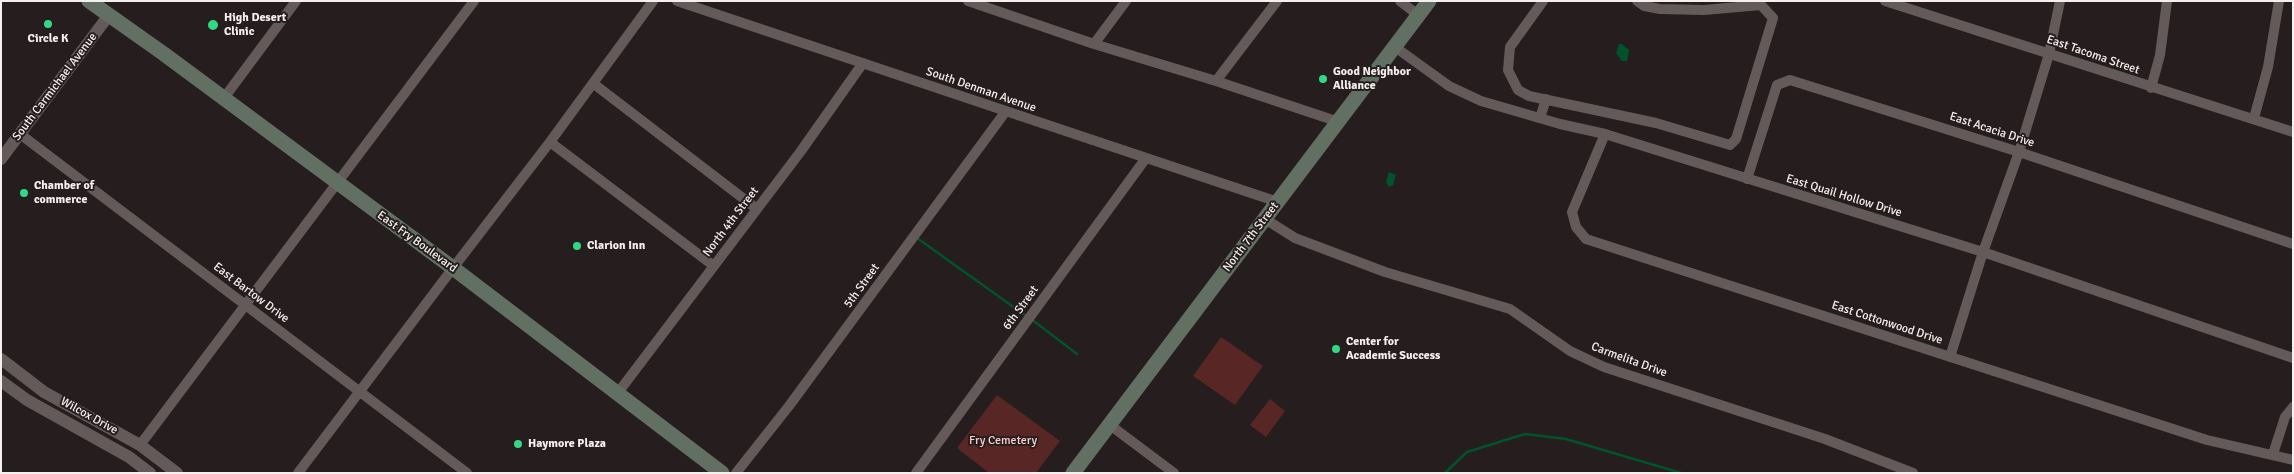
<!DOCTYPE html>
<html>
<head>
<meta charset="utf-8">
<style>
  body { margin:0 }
  #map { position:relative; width:2294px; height:474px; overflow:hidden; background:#261e1e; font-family:Signika,sans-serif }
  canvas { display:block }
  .frame { position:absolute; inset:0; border:2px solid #f5efef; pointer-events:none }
</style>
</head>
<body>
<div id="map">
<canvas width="2294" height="474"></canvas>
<div class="frame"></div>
</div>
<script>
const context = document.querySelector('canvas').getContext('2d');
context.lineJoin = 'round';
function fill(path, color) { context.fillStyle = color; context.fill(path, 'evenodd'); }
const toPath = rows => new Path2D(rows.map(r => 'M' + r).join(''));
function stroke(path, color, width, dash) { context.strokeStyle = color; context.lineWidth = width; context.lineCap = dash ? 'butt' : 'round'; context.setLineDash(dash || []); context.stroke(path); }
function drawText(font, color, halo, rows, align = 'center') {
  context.font = font + ' Signika,sans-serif'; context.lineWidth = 4; context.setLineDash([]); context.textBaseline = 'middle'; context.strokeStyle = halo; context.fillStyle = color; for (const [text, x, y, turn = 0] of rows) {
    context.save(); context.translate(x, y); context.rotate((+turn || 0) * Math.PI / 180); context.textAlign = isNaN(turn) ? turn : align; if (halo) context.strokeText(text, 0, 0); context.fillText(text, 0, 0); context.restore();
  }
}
fill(toPath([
  [1221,337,1263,366,1235,405,1193,376],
  [997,395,1060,441,1036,473,989,473,957,448],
  [1270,399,1285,411,1266,437,1250,425]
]), '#582625');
fill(toPath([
  [1619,44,1622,44,1629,50,1627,61,1622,61,1616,53],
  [1389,172,1396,175,1393,185,1389,187,1386,182]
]), '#00532c');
stroke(toPath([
  [917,238,1026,316],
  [1031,319,1077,354],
  [1445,473,1467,452,1525,434,1566,439,1681,473]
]), '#00532c', 2.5);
stroke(toPath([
  [677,1,1278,202],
  [968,1,1094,44,1216,81,1333,120,1338,123],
  [1400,1,1418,15],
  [1543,1,1510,47,1508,70,1518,90,1529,96,1656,123,1730,145,1736,139,1773,18,1761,5,1704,10,1660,9,1644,6,1637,1],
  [1885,1,2293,132],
  [1094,44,1126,1],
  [1395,47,1449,86,1481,101,1560,124,1605,134,1983,252,2293,358],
  [1216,81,1277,1],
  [594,84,757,209],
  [2151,88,2160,55,2167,1],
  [224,98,296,1],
  [1540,118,1546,99],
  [2254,118,2268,67,2279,1],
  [20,134,467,473],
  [1605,134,1572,212,1576,227,1586,239,2207,440,2293,460],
  [550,142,714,266],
  [1747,179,1777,85,1790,80,2019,152,2293,244],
  [1265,219,1295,238,1385,272,1510,309,1570,351,1604,367,1825,439,1913,473],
  [1950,357,1983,252,2019,152,2049,54,2060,1],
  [617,394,801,151,863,63],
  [1110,425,1174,473],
  [140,445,474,1],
  [2273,454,2285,417,2293,407],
  [298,473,453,268,550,142,653,1],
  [736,473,789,406,1006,111],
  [916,473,1146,158]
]), '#645a5a', 10);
stroke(toPath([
  [1,159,109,15],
  [1,359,44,392,140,445,177,473],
  [1,381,27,400,129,457,150,473]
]), '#645a5a', 12);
stroke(toPath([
  [89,1,164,54,453,268,722,473],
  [1073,473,1429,1]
]), '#617062', 15);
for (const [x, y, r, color] of [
  [48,24,5,"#33d882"],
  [213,25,6,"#33d882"],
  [1323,79,5,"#33d882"],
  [24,193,5,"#33d882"],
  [577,246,5,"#33d882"],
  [1336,349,5,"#33d882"],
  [518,444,5,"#33d882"]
]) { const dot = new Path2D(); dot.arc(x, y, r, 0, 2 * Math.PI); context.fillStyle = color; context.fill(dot); stroke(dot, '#261e1e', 2); }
drawText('bold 12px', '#f5efef', '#261e1e', [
  ["High Desert",224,18],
  ["Clinic",224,32],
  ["Circle K",48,39,"center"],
  ["Good Neighbor",1333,72],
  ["Alliance",1333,86],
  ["Chamber of",34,186],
  ["commerce",34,200],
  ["Clarion Inn",587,246],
  ["Center for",1346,342],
  ["Academic Success",1346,356],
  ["Haymore Plaza",528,444]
], 'left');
drawText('12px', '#f5efef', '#261e1e', [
  ["East Tacoma Street",2093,55,19],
  ["South Carmichael Avenue",55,87,-53],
  ["South Denman Avenue",981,90,19],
  ["East Acacia Drive",1992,130,18],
  ["East Quail Hollow Drive",1844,196,17],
  ["North 4th Street",731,222,-53],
  ["North 7th Street",1251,237,-53],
  ["East Fry Boulevard",417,242,36],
  ["5th Street",862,286,-54],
  ["East Bartow Drive",251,293,37],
  ["6th Street",1021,308,-54],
  ["East Cottonwood Drive",1887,323,18],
  ["Carmelita Drive",1629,360,20],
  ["Wilcox Drive",89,416,29]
]);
drawText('12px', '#fbcecb', '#261e1e', [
  ["Fry Cemetery",1003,441]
]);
</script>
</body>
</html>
